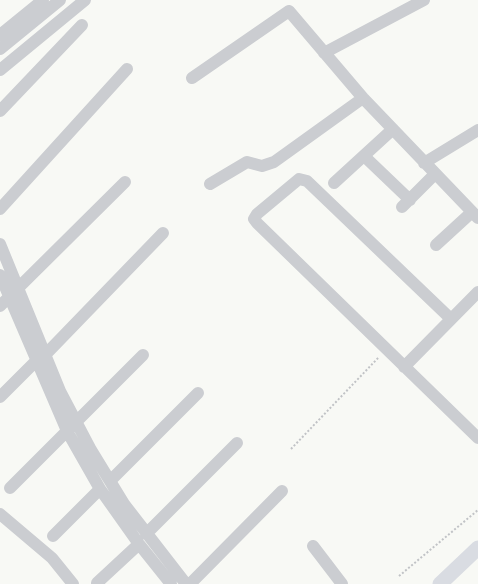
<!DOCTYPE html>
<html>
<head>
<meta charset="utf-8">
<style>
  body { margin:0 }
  canvas { display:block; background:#f8f9f5 }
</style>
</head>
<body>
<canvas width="478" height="584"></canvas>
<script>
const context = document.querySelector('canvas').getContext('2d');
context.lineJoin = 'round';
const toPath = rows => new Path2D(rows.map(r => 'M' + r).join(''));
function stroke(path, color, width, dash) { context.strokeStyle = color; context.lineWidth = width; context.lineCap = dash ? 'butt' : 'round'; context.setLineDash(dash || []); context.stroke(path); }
stroke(toPath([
  [291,449,379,357],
  [399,576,478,510]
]), '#c1c3c6', 2, [2, 2]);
stroke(toPath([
  [0,35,43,0],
  [0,49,60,0],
  [324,53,424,0],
  [0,70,85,0],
  [192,78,289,11,363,98,478,218],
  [0,111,82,25],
  [364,156,410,200],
  [424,163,478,130],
  [334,183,393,129],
  [210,184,247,162,262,166,274,162,363,98],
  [402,207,435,174],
  [0,209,127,69],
  [0,244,60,391,91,450,124,504,186,584],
  [436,245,472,212],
  [0,275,67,431,100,489,139,544,171,584],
  [0,306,125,182],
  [451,319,307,181,299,179,257,214,254,219,257,223,478,438],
  [45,355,163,233],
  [404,367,478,292],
  [0,397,36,361],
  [110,481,198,393],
  [10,488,143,355],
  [0,514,52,558,73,584],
  [146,534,237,443],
  [53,536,100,489],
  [313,546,342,584],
  [97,583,139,544],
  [190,584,282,491]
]), '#cbcdd1', 12);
stroke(toPath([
  [440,584,478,548]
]), '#d9dce2', 15);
</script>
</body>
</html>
